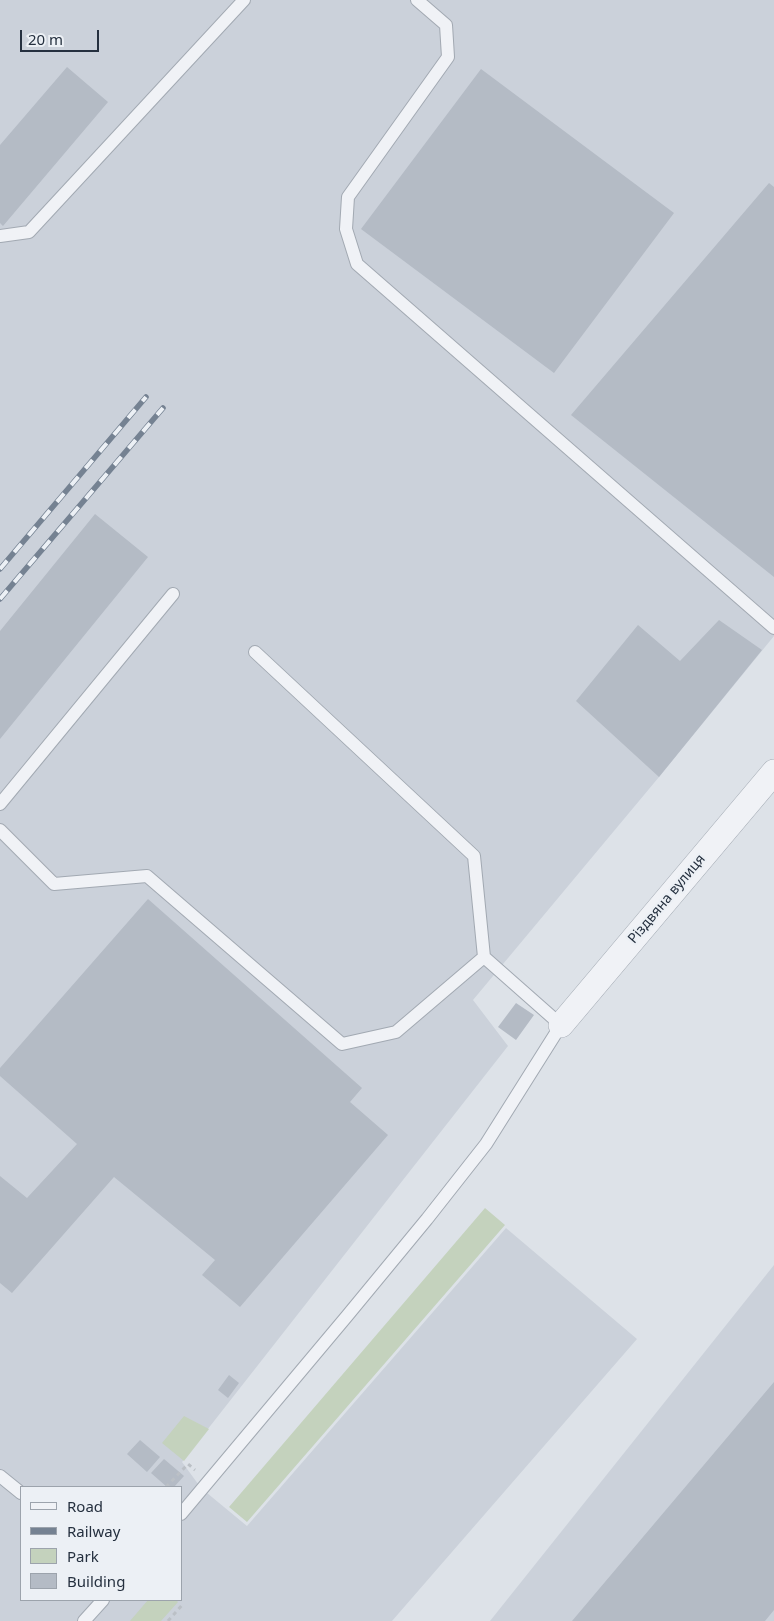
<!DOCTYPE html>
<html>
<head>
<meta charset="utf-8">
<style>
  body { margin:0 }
  #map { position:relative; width:774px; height:1621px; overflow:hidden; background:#dde2e8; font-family:"Noto Sans",sans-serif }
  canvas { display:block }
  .legend { position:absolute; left:20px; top:1486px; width:162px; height:115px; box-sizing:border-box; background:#ecf0f5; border:1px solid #9ca3ac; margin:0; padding:6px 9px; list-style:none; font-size:15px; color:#25303f }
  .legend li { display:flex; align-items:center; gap:10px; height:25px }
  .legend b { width:25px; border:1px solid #9ca3ac }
  .scale { position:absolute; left:20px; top:30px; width:79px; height:22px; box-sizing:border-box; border:2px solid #25303f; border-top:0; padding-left:6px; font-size:15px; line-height:18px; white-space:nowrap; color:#25303f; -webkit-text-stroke:4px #ecf0f5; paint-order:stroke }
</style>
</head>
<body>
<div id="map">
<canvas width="774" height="1621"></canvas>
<ul class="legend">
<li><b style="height:6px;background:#f0f2f6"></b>Road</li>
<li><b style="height:6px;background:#758292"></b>Railway</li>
<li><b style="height:14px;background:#c4d2bd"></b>Park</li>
<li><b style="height:14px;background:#b4bbc5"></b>Building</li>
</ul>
<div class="scale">20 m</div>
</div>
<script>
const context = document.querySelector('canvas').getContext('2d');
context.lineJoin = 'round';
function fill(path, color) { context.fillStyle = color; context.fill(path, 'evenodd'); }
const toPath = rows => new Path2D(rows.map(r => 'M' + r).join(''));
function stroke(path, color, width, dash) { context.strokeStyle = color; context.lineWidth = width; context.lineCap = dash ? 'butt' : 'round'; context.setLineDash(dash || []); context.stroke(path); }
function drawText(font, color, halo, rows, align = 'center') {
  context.font = font + ' "Noto Sans",sans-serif'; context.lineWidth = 4.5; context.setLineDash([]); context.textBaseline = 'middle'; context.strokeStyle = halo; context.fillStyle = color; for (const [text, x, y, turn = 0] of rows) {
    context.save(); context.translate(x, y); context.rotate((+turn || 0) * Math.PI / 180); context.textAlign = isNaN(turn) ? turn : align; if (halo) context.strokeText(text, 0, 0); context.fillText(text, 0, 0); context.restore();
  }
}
fill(toPath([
  [0,0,774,0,774,636,659,777,473,1000,508,1046,182,1462,201,1488,247,1526,506,1228,637,1339,392,1621,0,1621],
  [21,1487,181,1487,181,1600,21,1600],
  [774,1265,774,1621,490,1621]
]), '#cbd1da');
fill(toPath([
  [485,1208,505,1225,247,1522,229,1507],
  [184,1416,209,1429,184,1461,162,1443],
  [148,1600,176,1600,178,1602,161,1621,130,1621]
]), '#c4d2bd');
fill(toPath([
  [67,67,108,102,3,226,0,223,0,145],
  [481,69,674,213,554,373,361,229],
  [769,183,774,187,774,577,571,415],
  [95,514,148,557,0,739,0,631],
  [719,620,762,650,659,777,576,701,638,625,680,661],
  [148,899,362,1088,350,1102,388,1135,240,1307,202,1275,215,1260,114,1177,12,1293,0,1283,0,1176,27,1198,77,1144,0,1076,0,1068],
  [516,1003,534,1015,516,1040,498,1027],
  [229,1375,239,1383,228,1398,218,1390],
  [774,1382,774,1610,765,1621,572,1621],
  [140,1440,160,1457,147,1472,127,1454],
  [164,1459,184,1476,174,1487,167,1487,151,1473]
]), '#b4bbc5');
const service = toPath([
  [417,0,446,25,448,57,348,197,346,229,357,264,774,628],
  [0,236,29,232,244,0],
  [0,804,173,594],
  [0,830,54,884,147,876,342,1044,396,1032,484,957],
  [0,1476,21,1493],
  [181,1514,347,1316,427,1219,486,1144,561,1025,484,957,474,856,255,652],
  [84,1621,103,1600]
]);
const minor = toPath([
  [561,1025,774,772]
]);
stroke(service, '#a2a9b2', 14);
stroke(minor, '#a2a9b2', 26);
stroke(toPath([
  [166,1487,188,1464,195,1470],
  [168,1621,183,1604]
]), '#bbc0c6', 3, [4, 4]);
stroke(service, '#f0f2f6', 12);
stroke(minor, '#f0f2f6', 25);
const rail = toPath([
  [0,569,146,397],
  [0,599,163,408]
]);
stroke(rail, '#758292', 5.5);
stroke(rail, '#ecf0f5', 4, [11]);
drawText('14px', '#25303f', '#ecf0f5', [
  ["Різдвяна вулиця",667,899,-50]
]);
</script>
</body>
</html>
